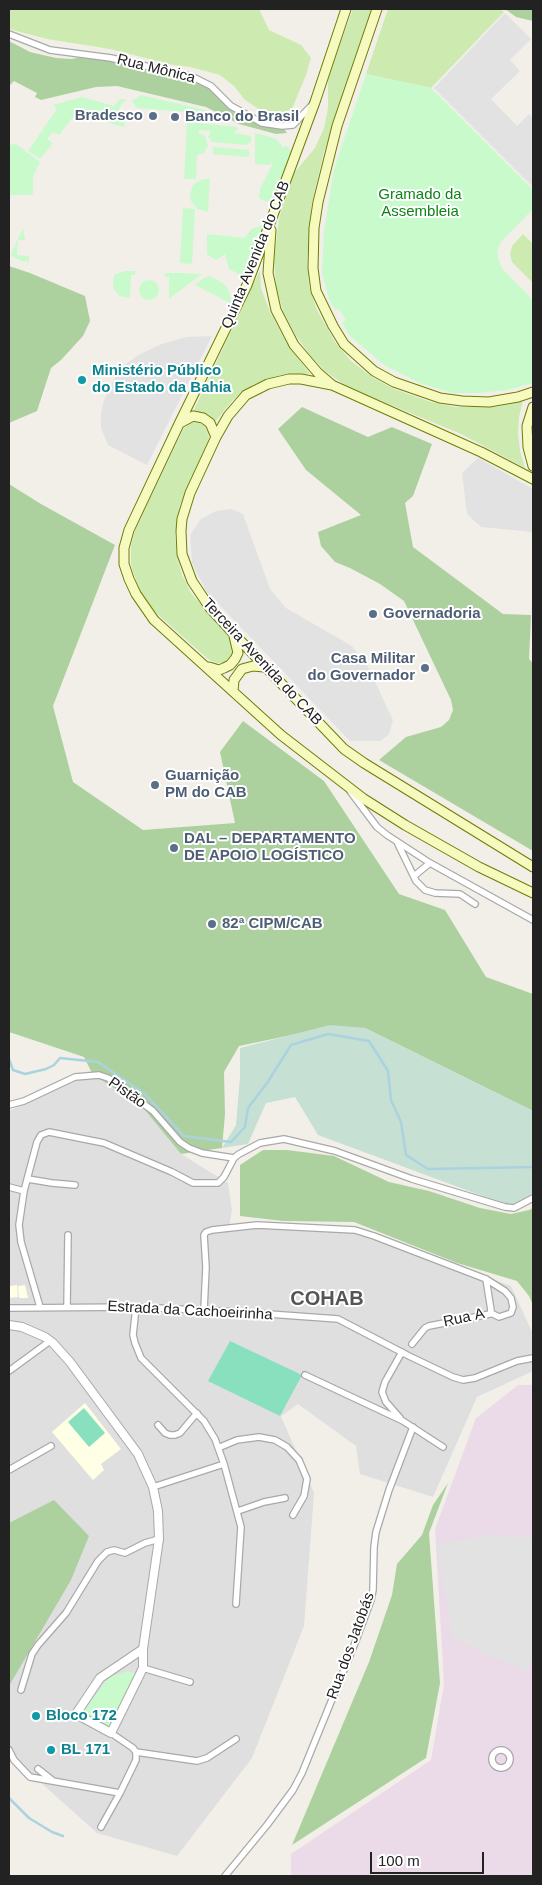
<!DOCTYPE html>
<html>
<head>
<meta charset="utf-8">
<style>
  body { margin:0 }
  #map { position:relative; width:542px; height:1885px; overflow:hidden; background:#f2efe9; font-family:Arial,sans-serif }
  canvas { display:block }
  .frame { position:absolute; inset:0; border:10px solid #222; pointer-events:none }
  .scale { position:absolute; left:370px; top:1852px; width:114px; height:22px; box-sizing:border-box; border:2px solid #222; border-top:0; padding-left:6px; font-size:15px; line-height:18px; white-space:nowrap; color:#222; -webkit-text-stroke:4px #fff; paint-order:stroke }
</style>
</head>
<body>
<div id="map">
<canvas width="542" height="1885"></canvas>
<div class="frame"></div>
<div class="scale">100 m</div>
</div>
<script>
const context = document.querySelector('canvas').getContext('2d');
context.lineJoin = 'round';
function fill(path, color) { context.fillStyle = color; context.fill(path, 'evenodd'); }
const toPath = rows => new Path2D(rows.map(r => 'M' + r).join(''));
function stroke(path, color, width, dash) { context.strokeStyle = color; context.lineWidth = width; context.lineCap = dash ? 'butt' : 'round'; context.setLineDash(dash || []); context.stroke(path); }
function drawText(font, color, halo, rows, align = 'center') {
  context.font = font + ' Arial,sans-serif'; context.lineWidth = 4; context.setLineDash([]); context.textBaseline = 'middle'; context.strokeStyle = halo; context.fillStyle = color; for (const [text, x, y, turn = 0] of rows) {
    context.save(); context.translate(x, y); context.rotate((+turn || 0) * Math.PI / 180); context.textAlign = isNaN(turn) ? turn : align; if (halo) context.strokeText(text, 0, 0); context.fillText(text, 0, 0); context.restore();
  }
}
fill(toPath([
  [93,1075,139,1103,181,1154,228,1183,232,1210,229,1229,355,1228,511,1286,533,1334,533,1371,477,1397,433,1497,360,1474,356,1446,298,1404,281,1416,314,1493,304,1626,252,1758,177,1856,97,1833,9,1754,9,1111,64,1085]
]), '#e0dfdf');
fill(toPath([
  [518,1385,533,1385,533,1876,291,1876,291,1854,431,1760,444,1684,435,1529,476,1418]
]), '#ebdbe8');
fill(toPath([
  [9,1283,10,1286,17,1285,18,1297,9,1298],
  [25,1285,28,1298,19,1298,18,1286],
  [85,1403,121,1449,101,1464,104,1470,93,1480,52,1432]
]), '#ffffe5');
fill(toPath([
  [9,9,259,9,269,30,301,45,311,58,306,75,292,109,278,115,260,110,245,100,234,86,220,75,190,67,173,65,110,49,47,39,9,29],
  [353,9,372,9,324,152,312,202,307,261,309,286,317,310,335,342,351,361,372,377,394,389,431,402,455,407,496,407,523,401,519,417,518,434,520,451,525,468,461,434,355,390,345,385,325,371,309,354,295,334,283,311,276,286,274,260,279,218,294,173,315,148,324,128,328,108,328,78],
  [388,9,500,9,504,12,431,88,366,74],
  [523,234,533,244,533,283,512,262,510,254,512,246],
  [260,270,261,288,270,312,286,342,310,374,281,375,254,384,233,400,215,422,206,414,193,412],
  [192,422,199,423,205,426,209,437,207,447,180,505,175,535,177,555,182,575,191,593,230,638,234,652,229,660,223,664,216,663,208,659,155,612,139,590,131,565,131,546,136,527,184,428]
]), '#cdebb0');
fill(toPath([
  [505,9,533,9,533,21,516,17],
  [9,41,30,52,56,58,71,59,95,55,203,81,252,119,282,126,287,133,276,134,239,124,206,107,117,86,96,87,41,100,35,97,37,93,14,81,9,86],
  [9,266,30,273,85,296,90,321,83,336,61,360,51,368,37,411,9,423],
  [302,407,368,437,392,427,432,444,413,496,405,503,413,547,503,614,531,615,529,659,533,663,533,851,379,760,406,737,441,727,449,720,453,710,451,700,404,601,380,584,350,568,335,562,321,546,318,532,361,515,306,470,278,429],
  [9,484,41,504,115,545,53,706,73,782,143,830,235,823,220,752,243,721,324,781,399,894,445,910,486,977,533,994,533,1111,365,1028,330,1027,239,1046,224,1072,225,1114,222,1148,181,1154,139,1103,93,1075,84,1057,9,1032],
  [263,1150,287,1150,334,1156,389,1182,429,1191,480,1208,511,1214,529,1210,533,1208,533,1305,529,1296,517,1281,457,1263,354,1222,283,1221,240,1216,240,1165],
  [448,1483,429,1533,440,1683,426,1758,292,1845,369,1662,392,1595,397,1564,422,1535,433,1505],
  [54,1500,89,1536,71,1580,9,1686,9,1523]
]), '#add19e');
fill(toPath([
  [330,1025,365,1028,533,1111,533,1193,512,1207,318,1135,295,1097,266,1103,248,1144,222,1148,236,1125,240,1077,240,1048]
]), '#c6e0d4');
fill(toPath([
  [366,74,431,88,531,188,533,193,532,210,500,243,497,252,499,261,503,270,533,300,533,383,507,390,478,393,453,393,422,384,384,365,350,336,342,323,346,320,339,309,335,310,329,299,322,273,324,231,334,169],
  [141,95,205,110,213,114,137,108,132,101],
  [82,97,114,106,120,99,127,100,122,103,119,109,119,113,125,113,124,127,85,116,78,115,72,118,59,135,53,132,47,139,53,143,40,159,28,151,57,109,53,105],
  [187,122,237,127,237,130,234,133,251,136,251,142,246,145,212,142,208,137,211,131,199,130,199,133,205,136,208,146,204,153,197,155,196,179,184,179],
  [255,133,275,138,281,144,282,147,287,146,292,152,278,200,266,202,259,198,260,189,273,163,268,165,255,164],
  [16,144,40,162,33,177,33,195,9,195,9,145],
  [213,147,249,150,249,157,213,154],
  [204,179,210,179,208,212,197,209,191,201,190,197,192,187,195,183],
  [183,208,195,209,192,264,180,263],
  [266,224,249,279,229,269,225,254,216,260,207,254,207,234,245,238,251,229],
  [23,228,25,240,18,240,17,255,29,256,29,262,21,261,13,257,11,254],
  [124,271,135,271,135,275,131,275,130,298,119,296,113,288,114,275],
  [165,273,179,273,202,274,169,299,169,277,165,277],
  [210,276,223,283,228,289,232,304,195,285,204,278],
  '139 290a10 10 0 1 1 20 0a10 10 0 1 1-20 0Z',
  [128,1671,137,1674,113,1724,107,1728,84,1714,85,1709,109,1677]
]), '#c8facc');
fill(toPath([
  [230,1341,302,1375,280,1416,208,1381],
  [84,1408,105,1433,89,1447,68,1422]
]), '#88e0be');
fill(toPath([
  [505,13,531,39,510,60,520,71,491,99,517,126,529,114,533,118,532,186,434,88],
  [212,336,147,465,108,445,101,428,101,412,104,400,113,381,123,366,140,354,162,344,186,337],
  [478,458,533,489,533,532,481,527,467,514,462,473],
  [231,509,243,514,270,589,286,608,352,646,368,667,393,720,389,734,381,741,350,741,206,591,192,563,190,535,201,519,216,511],
  [491,1534,531,1538,533,1566,533,1654,528,1671,487,1655,452,1637,437,1545]
]), '#e2e2e2');
stroke(toPath([
  [9,1059,13,1070,25,1074,46,1069,54,1065,60,1058,98,1062,145,1094,184,1136,231,1142,245,1127,248,1108,267,1083,291,1045,328,1034,369,1041,388,1071,391,1100,401,1122,406,1155,428,1169,533,1167],
  [9,1798,29,1818,52,1832,63,1836]
]), '#aad3df', 2.5);
const minor = toPath([
  [9,34,50,50,111,58,193,77,211,86,231,106,262,123,282,126,293,125,312,105],
  [350,791,377,827,387,835,430,863,533,920],
  [398,844,416,881,425,890,435,893,460,894,475,904],
  [414,876,430,863],
  [9,1105,24,1101,75,1077,99,1075,108,1078,120,1086,153,1111,180,1142,189,1148,202,1153,234,1158],
  [28,1179,52,1183,75,1185],
  [9,1187,24,1191],
  [40,1307,21,1242,19,1225,24,1191,37,1142,41,1135,49,1132,104,1143,172,1172,193,1183,218,1183,224,1177,234,1158,239,1154,260,1143,284,1139,335,1151,412,1179,505,1207,514,1208,533,1198],
  [67,1307,68,1235],
  [136,1307,133,1335,135,1343,141,1358,204,1421,215,1439,224,1464,241,1527,236,1604],
  [9,1308,136,1307,241,1312,338,1319,409,1356,453,1377,463,1380,475,1378,517,1361,533,1358],
  [204,1310,206,1267,204,1235,206,1232,212,1230,257,1225,355,1230,374,1236,486,1279,505,1291,511,1298,513,1307,511,1313,499,1317,491,1313],
  [412,1344,425,1328,429,1326,490,1314,491,1310,486,1279],
  [9,1371,50,1341],
  [305,1375,403,1421,443,1447],
  [400,1418,386,1402,382,1392,385,1382,402,1352],
  [158,1425,165,1433,170,1435,175,1435,180,1433,197,1413],
  [218,1448,237,1440,259,1437,275,1440,287,1447,299,1460,307,1479,304,1496,293,1515],
  [9,1470,51,1446],
  [153,1487,224,1464],
  [238,1511,264,1502,285,1498],
  [143,1668,190,1682],
  [21,1690,32,1654,38,1645,66,1613,98,1561,107,1552,114,1550,125,1553,145,1543,159,1539],
  '492 1759a9 9 0 1 1 18 0a9 9 0 1 1-18 0Z',
  [9,1750,14,1760,30,1777,120,1793],
  [136,1752,197,1761,207,1758,236,1739],
  [38,1769,52,1780],
  [101,1827,120,1793,136,1760,136,1752,133,1748,111,1733],
  [225,1876,267,1825,293,1790,302,1773,355,1643,371,1600,373,1590,374,1547,376,1532,389,1490,413,1427]
]);
const tertiary = toPath([
  [9,1325,22,1327,45,1337,53,1343,70,1362,138,1454,153,1487,158,1511,159,1539,143,1649,143,1668,111,1733,76,1714,100,1678,143,1649]
]);
const secondary = toPath([
  [346,9,315,102,247,285,179,424,129,530,124,548,124,564,129,579,136,594,154,620,281,735,364,799,405,825,479,867,533,893],
  [377,9,337,126,318,202,314,228,313,268,316,291,333,326,344,344,374,371,394,382,440,398,462,401,489,402,518,397,533,392],
  [271,230,268,273,276,310,294,345,318,373,332,385,481,452,533,479],
  [332,385,301,379,289,379,268,384,246,395,228,416,216,437,190,493,182,519,181,531,182,554,192,581,210,608,233,633,344,749,364,763,533,867],
  [533,407,527,426,528,447,533,466],
  [180,423,193,416,203,418,210,423,216,437],
  [209,667,219,670,224,668,230,665,235,659,238,653,234,636],
  [233,691,234,680,242,669,253,666,264,667]
]);
stroke(minor, '#a9a9a9', 8);
stroke(tertiary, '#a9a9a9', 10);
stroke(secondary, '#707d05', 11);
stroke(minor, '#fff', 5.5);
stroke(tertiary, '#fff', 8);
stroke(secondary, '#f7fabf', 9);
for (const [x, y, r, color] of [
  [153,116,5,"#5c6f8a"],
  [175,117,5,"#5c6f8a"],
  [82,380,5,"#0f9aa8"],
  [373,614,5,"#5c6f8a"],
  [425,668,5,"#5c6f8a"],
  [155,785,5,"#5c6f8a"],
  [174,848,5,"#5c6f8a"],
  [212,924,5,"#5c6f8a"],
  [36,1716,5,"#0f9aa8"],
  [51,1750,5,"#0f9aa8"]
]) { const dot = new Path2D(); dot.arc(x, y, r, 0, 2 * Math.PI); context.fillStyle = color; context.fill(dot); stroke(dot, '#fff', 2); }
drawText('15px', '#222', '#fff', [
  ["Rua Mônica",156,69,14],
  ["Quinta Avenida do CAB",256,255,-68],
  ["Terceira Avenida do CAB",262,662,47],
  ["Pistão",127,1093,35],
  ["Estrada da Cachoeirinha",190,1311,3],
  ["Rua A",464,1318,-12],
  ["Rua dos Jatobás",351,1646,-70]
]);
drawText('bold 15px', '#4e5e75', '#fff', [
  ["Bradesco",143,116,"right"],
  ["Banco do Brasil",185,117],
  ["Governadoria",383,614],
  ["Casa Militar",415,659,"right"],
  ["do Governador",415,676,"right"],
  ["Guarnição",165,776],
  ["PM do CAB",165,793],
  ["DAL – DEPARTAMENTO",184,839],
  ["DE APOIO LOGÍSTICO",184,856],
  ["82ª CIPM/CAB",222,924]
], 'left');
drawText('15px', '#0c8416', '#fff', [
  ["Gramado da",420,195],
  ["Assembleia",420,212]
]);
drawText('bold 15px', '#0d838f', '#fff', [
  ["Ministério Público",92,371],
  ["do Estado da Bahia",92,388],
  ["Bloco 172",46,1716],
  ["BL 171",61,1750]
], 'left');
drawText('bold 20px', '#555', '#fff', [
  ["COHAB",327,1299]
]);
</script>
</body>
</html>
